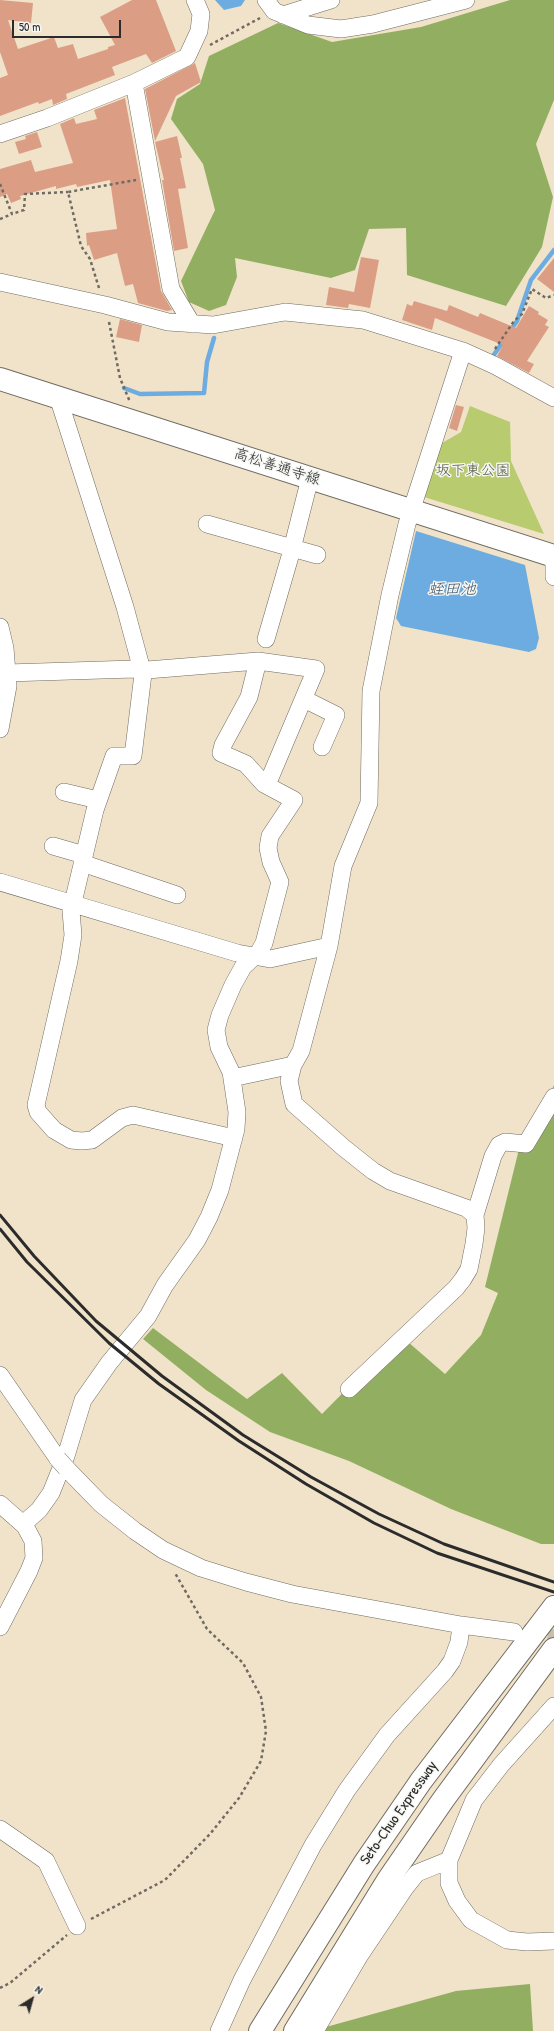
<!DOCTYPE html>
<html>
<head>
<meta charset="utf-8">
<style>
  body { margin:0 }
  #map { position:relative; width:554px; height:2031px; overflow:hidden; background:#f0e3c9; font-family:"Patrick Hand",sans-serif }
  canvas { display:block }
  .north { position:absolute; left:12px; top:1979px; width:40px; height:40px; -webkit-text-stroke:3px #f6f6f2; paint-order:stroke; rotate:37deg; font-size:11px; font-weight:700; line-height:16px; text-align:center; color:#2b2b2b }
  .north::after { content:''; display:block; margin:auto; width:14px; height:18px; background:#2b2b2b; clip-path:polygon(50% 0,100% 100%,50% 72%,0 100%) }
  .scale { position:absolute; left:12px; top:20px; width:109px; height:18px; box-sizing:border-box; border:2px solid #2b2b2b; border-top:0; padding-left:5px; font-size:12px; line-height:14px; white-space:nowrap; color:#2b2b2b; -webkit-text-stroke:3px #f6f6f2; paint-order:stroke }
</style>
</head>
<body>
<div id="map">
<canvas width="554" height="2031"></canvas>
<div class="north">N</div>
<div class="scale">50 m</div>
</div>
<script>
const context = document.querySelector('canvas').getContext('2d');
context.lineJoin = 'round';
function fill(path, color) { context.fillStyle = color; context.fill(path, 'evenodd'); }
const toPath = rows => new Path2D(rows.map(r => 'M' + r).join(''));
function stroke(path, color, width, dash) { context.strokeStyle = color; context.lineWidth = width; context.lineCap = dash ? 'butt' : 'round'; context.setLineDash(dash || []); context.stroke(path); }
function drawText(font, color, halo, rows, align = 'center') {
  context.font = font + ' "Patrick Hand","Klee One",sans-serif'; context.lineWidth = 3; context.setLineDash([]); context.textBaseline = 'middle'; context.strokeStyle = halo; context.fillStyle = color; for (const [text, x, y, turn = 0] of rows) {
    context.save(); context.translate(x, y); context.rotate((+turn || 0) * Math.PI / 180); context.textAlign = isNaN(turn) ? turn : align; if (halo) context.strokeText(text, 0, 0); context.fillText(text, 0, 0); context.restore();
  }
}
fill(toPath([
  [470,406,510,422,511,461,544,534,424,497,437,446,461,432]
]), '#b8cb6e');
fill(toPath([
  [510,0,554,0,554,100,536,144,553,197,542,247,506,306,407,275,406,228,369,229,355,270,331,278,235,258,237,277,226,305,209,311,189,302,181,281,215,210,203,164,171,119,177,99,200,84,209,56,278,23,332,42,421,27],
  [554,1085,554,1544,541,1544,451,1509,349,1461,270,1432,206,1390,143,1339,153,1328,247,1399,282,1373,322,1414,400,1335,445,1374,481,1335,498,1293,485,1287,520,1145,530,1136],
  [530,1984,533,2031,324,2031,326,2027,456,1991]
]), '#92af61');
fill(toPath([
  [215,0,245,0,241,6,224,10],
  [416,531,525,565,539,638,536,649,529,652,401,626,396,618]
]), '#6dace0');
stroke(toPath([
  [510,331,517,321,531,280,554,250],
  [491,359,504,340],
  [124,388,140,394,204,393,207,362,214,338]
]), '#6dace0', 4.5);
fill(toPath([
  [0,0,33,3,31,23,8,20,18,49,54,37,58,48,73,44,78,59,108,49,108,47,115,45,100,17,132,0,156,0,176,51,152,63,146,54,112,67,115,75,66,94,67,99,53,105,52,99,39,104,38,102,0,116,0,78,8,75,0,52],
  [195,63,201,82,176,96,155,141,145,89],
  [125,98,161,291,172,310,167,311,138,303,133,284,125,286,117,253,94,260,89,245,87,246,86,233,117,229,110,180,77,187,76,184,56,189,56,186,20,196,21,199,11,203,7,194,0,197,0,169,31,160,35,172,73,163,60,124,74,118,76,124,97,119,94,110],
  [37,132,42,147,19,154,15,142,26,139,25,136],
  [177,136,182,158,180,158,186,188,178,189,188,248,174,251,162,180,164,180,155,142],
  [361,257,379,260,370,308,349,304,348,308,326,305,329,287,354,292],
  [554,258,554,292,537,279],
  [414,301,447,311,449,305,478,317,480,313,516,328,529,306,539,312,538,314,548,320,545,325,549,327,527,361,534,364,529,373,497,356,503,345,435,318,432,330,402,320,407,304,412,306],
  [120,319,142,325,139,342,116,337],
  [456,405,464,407,457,431,449,428]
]), '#db9e85');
stroke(toPath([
  [523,1633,554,1638]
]), '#c9bea9', 17, [17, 8]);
const minor = toPath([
  [266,0,274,11,308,25,341,29,373,24,466,0],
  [283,15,331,0],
  [134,83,171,289,192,324],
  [0,134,47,118,134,83,187,57,199,31,201,14,195,0],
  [0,282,105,305,168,322,213,325,285,312,363,320,463,351,496,366,554,398],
  [463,351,407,524,390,595,371,691,369,803,343,866,329,946,301,1051,293,1065,289,1081,294,1104,344,1148,373,1171,390,1181,466,1208,475,1215],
  [58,397,125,607,143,674,133,756,114,756,95,810,71,911,73,935,69,961,36,1105,38,1112,54,1130,71,1140,82,1141,92,1140,122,1118,133,1115,234,1138],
  [207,524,317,555],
  [554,562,554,577],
  [0,627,5,648,8,686,0,729],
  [266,639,291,553,310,478],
  [258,661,316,669,267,785],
  [7,673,134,669,147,670,258,661,249,697,223,745,221,753,246,764,264,784,294,800,270,836,268,848,271,862,280,882,264,943,259,952,243,967,233,985,220,1015,216,1030,219,1047,231,1072,237,1112,236,1129,220,1190,209,1217,197,1240,165,1285,148,1316,109,1363,83,1400,66,1456,51,1493,39,1510,23,1524],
  [304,699,336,715,322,747],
  [64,792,98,800],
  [53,846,84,855],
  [82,863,177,895],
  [0,882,237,953,270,959,329,946],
  [232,1078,293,1065],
  [0,1375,58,1459],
  [349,1389,456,1288,463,1279,469,1269,474,1244,476,1228,475,1215,493,1156,499,1145,505,1142,526,1144,554,1097],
  [66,1468,101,1504,135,1531,163,1550,201,1568,246,1582,292,1594,461,1625,514,1632],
  [0,1504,25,1526,33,1541,34,1558,29,1571,0,1627],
  [554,1706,501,1765,474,1800,449,1860,449,1883,457,1901,471,1920,507,1940,527,1942,554,1941],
  [0,1829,46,1861,77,1926],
  [219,2031,242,1980,313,1845,347,1790,387,1735,445,1671,452,1661,459,1642,461,1625],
  [315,2031,360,1955,405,1888,417,1873,449,1860]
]);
const major = toPath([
  [0,379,554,556]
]);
const highway = toPath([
  [260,2031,364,1864,421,1781,554,1607],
  [295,2031,388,1880,443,1800,554,1649]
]);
stroke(minor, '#706b62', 18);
stroke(major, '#706b62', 24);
stroke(highway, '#706b62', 24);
stroke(toPath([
  [210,45,260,18],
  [0,184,12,214,24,210,25,194,68,192],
  [0,219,12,214],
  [99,288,90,259,81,246,68,192,136,180],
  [109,322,120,378,130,402],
  [495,349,514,321,522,314,532,289,546,298,554,295],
  [91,1919,165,1880,210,1834,239,1798,261,1761,266,1731,261,1697,243,1663,207,1629,175,1573],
  [0,1988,10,1983,67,1935]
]), '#706b62', 2.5, [3, 3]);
stroke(minor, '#fff', 17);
stroke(major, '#fff', 22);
stroke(highway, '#fff', 22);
stroke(toPath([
  [0,1215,34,1256,96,1321,162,1376,243,1435,311,1477,379,1514,444,1544,554,1582],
  [0,1229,27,1262,109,1343,159,1384,239,1441,306,1484,374,1523,437,1553,554,1592]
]), '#2b2b2b', 3);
const minorBridge = toPath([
  [58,1459,66,1468]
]);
stroke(minorBridge, '#706b62', 18, []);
stroke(minorBridge, '#fff', 17);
drawText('15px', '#2b2b2b', '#f6f6f2', [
  ["高松善通寺線",277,467,18],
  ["Seto-Chuo Expressway",399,1813,-55]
]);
drawText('15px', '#555b3f', '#f6f6f2', [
  ["坂下東公園",473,471]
]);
drawText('italic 16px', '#42586a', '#f6f6f2', [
  ["蛭田池",452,590]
]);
</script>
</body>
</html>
